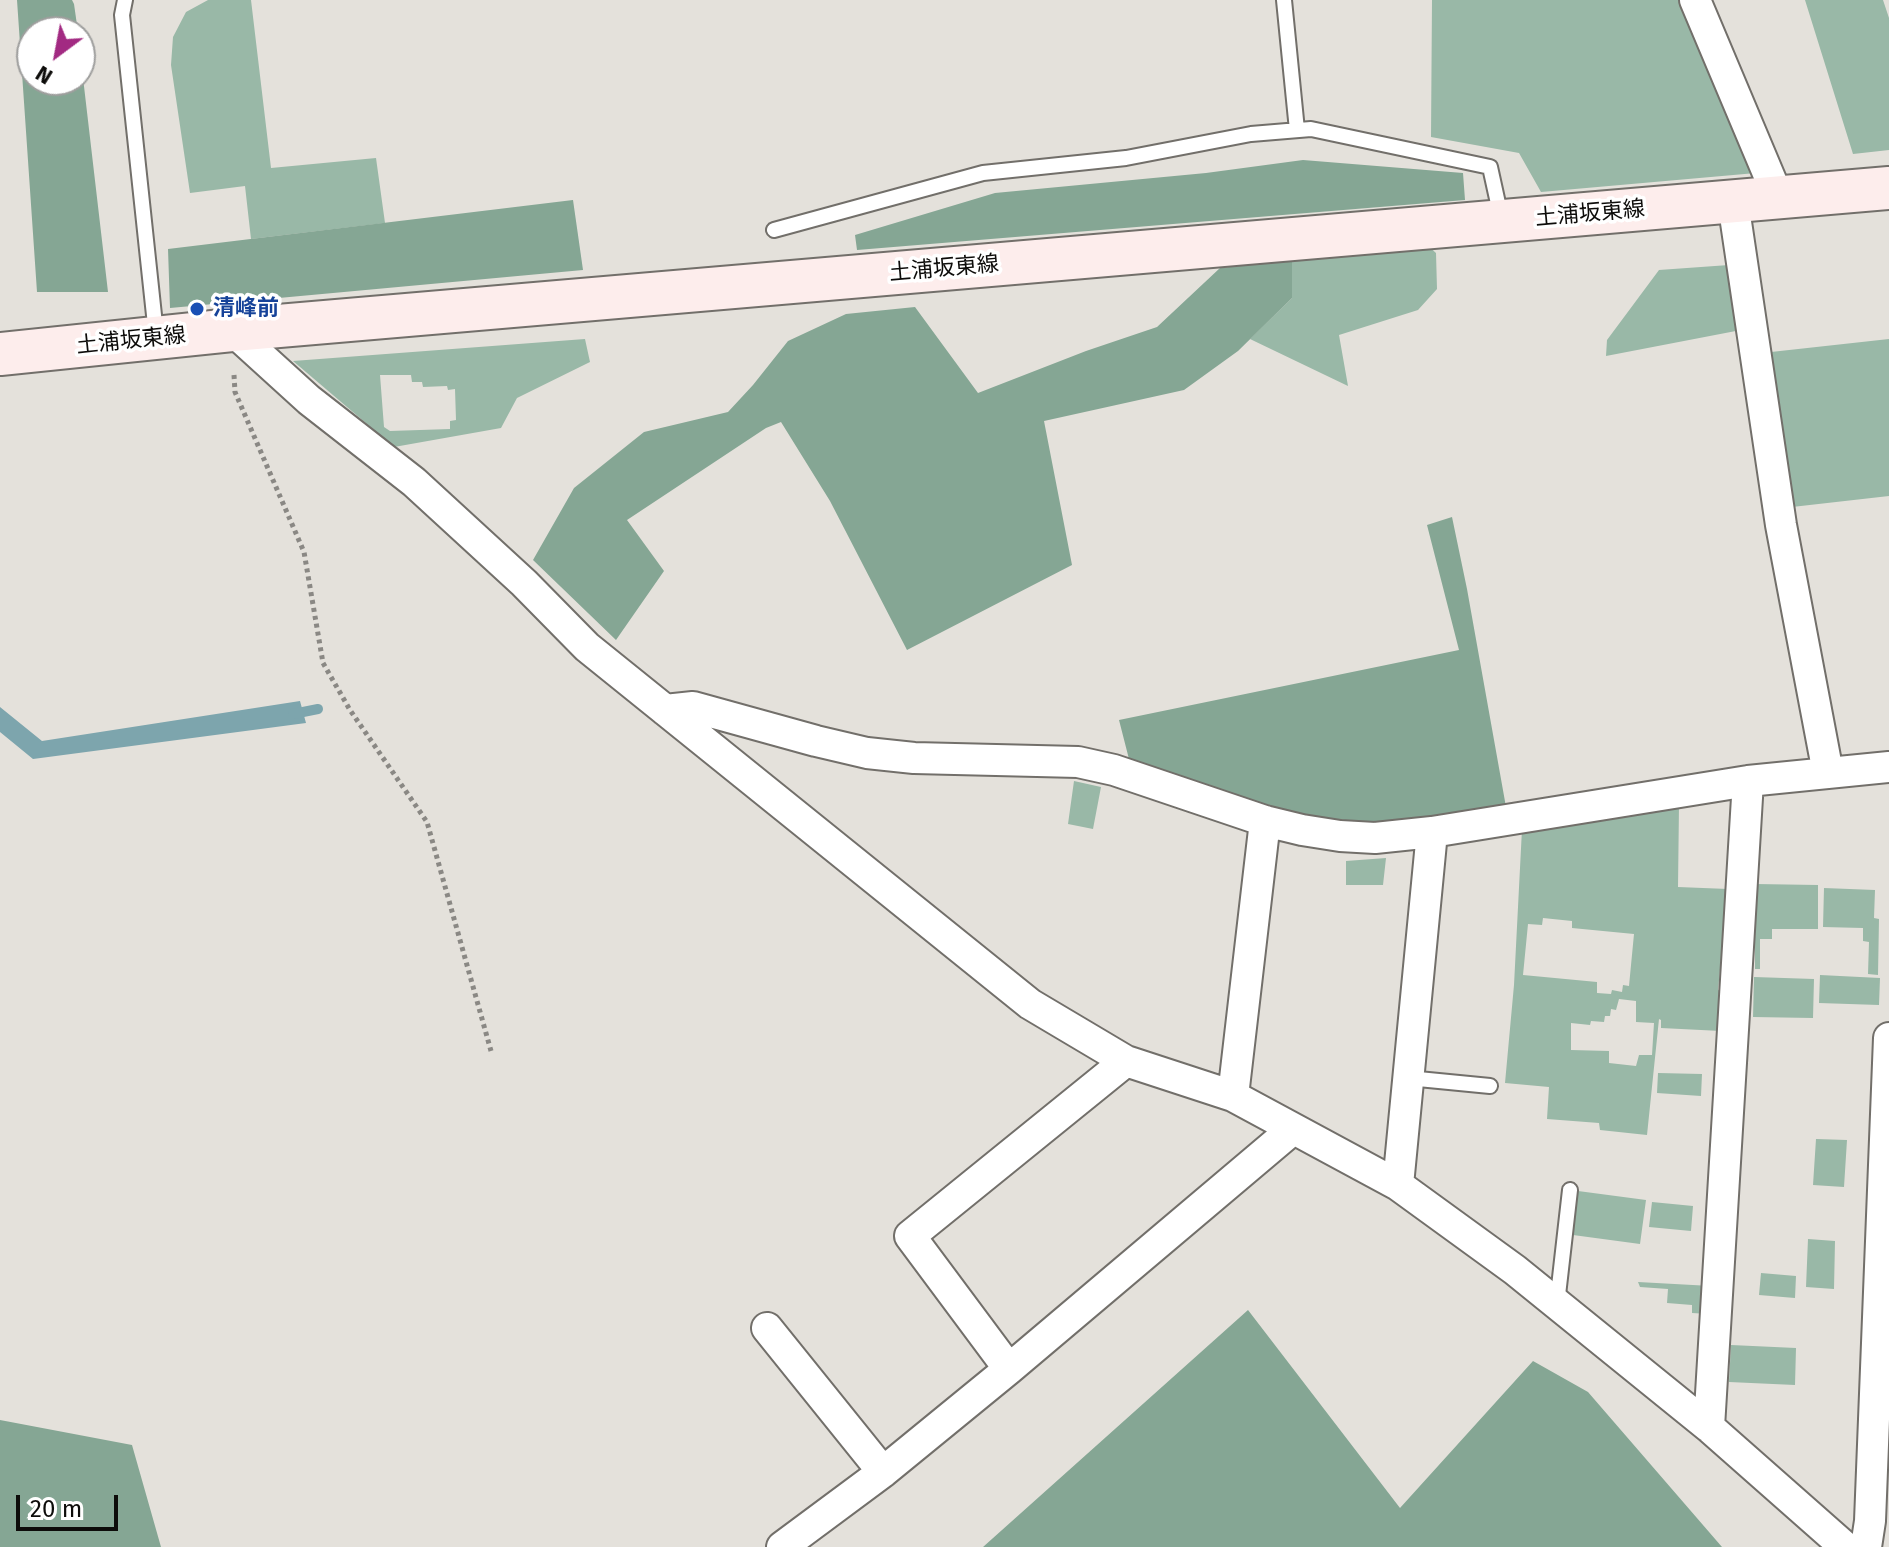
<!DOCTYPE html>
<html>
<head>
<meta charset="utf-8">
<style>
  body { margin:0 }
  #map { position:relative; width:1889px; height:1547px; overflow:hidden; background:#e4e1db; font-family:"Fira Sans",sans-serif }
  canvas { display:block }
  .north { position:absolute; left:16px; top:16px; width:80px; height:80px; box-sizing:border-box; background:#fff; border:2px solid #9e9e9d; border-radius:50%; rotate:212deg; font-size:22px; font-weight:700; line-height:32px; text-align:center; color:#0d0c0a }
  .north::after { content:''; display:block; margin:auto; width:28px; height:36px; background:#a22a82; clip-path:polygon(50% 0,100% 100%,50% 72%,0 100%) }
  .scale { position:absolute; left:16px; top:1495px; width:102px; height:36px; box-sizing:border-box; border:4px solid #0d0c0a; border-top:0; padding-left:10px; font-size:24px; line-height:28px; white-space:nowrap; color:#0d0c0a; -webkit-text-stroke:6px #fff; paint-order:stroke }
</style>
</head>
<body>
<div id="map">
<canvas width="1889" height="1547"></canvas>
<div class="north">N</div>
<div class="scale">20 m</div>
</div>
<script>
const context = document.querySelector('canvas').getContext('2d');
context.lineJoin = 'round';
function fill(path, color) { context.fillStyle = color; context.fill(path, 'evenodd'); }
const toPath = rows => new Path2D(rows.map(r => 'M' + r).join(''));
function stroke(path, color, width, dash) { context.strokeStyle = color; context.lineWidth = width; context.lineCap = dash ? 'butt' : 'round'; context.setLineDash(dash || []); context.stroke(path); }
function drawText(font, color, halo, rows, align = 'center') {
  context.font = font + ' "Fira Sans","Noto Sans JP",sans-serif'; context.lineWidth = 7; context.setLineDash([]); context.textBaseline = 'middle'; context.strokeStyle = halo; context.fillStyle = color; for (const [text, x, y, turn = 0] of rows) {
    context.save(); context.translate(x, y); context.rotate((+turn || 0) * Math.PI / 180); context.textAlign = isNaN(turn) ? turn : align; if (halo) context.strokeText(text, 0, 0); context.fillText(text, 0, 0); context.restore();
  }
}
fill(toPath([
  [208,0,251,0,271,168,376,158,385,223,251,239,245,186,190,193,171,65,173,37,186,12],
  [1432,0,1684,0,1756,173,1541,192,1519,153,1431,137],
  [1805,0,1883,0,1889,18,1889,150,1853,154],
  [1425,243,1436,253,1437,289,1418,310,1339,335,1348,386,1250,339,1292,298,1292,260],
  [1729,265,1741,330,1606,356,1607,340,1659,270],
  [585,339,590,362,517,398,501,428,394,447,293,361],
  [380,375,411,375,412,382,422,382,423,387,447,386,448,390,455,389,456,420,450,421,450,429,390,431,384,427],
  [1889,339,1889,496,1792,507,1771,352],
  [1074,781,1101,787,1093,829,1068,824],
  [1679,805,1678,887,1728,889,1718,990,1724,991,1721,1031,1661,1028,1661,1020,1659,1019,1647,1135,1600,1130,1599,1123,1547,1119,1549,1087,1505,1083,1514,985,1522,829],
  [1543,918,1572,921,1572,928,1634,934,1629,986,1623,985,1622,992,1612,990,1611,994,1597,993,1597,982,1523,975,1528,924,1542,925],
  [1619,999,1636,1001,1636,1022,1654,1023,1652,1055,1639,1055,1636,1066,1609,1063,1609,1051,1571,1050,1571,1023,1590,1025,1591,1021,1604,1022,1605,1016,1610,1016,1611,1009,1616,1010],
  [1386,858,1383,885,1346,885,1346,861],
  [1755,884,1818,885,1818,929,1772,929,1772,939,1760,939,1760,969,1755,969],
  [1824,888,1875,890,1874,918,1879,919,1878,975,1868,974,1869,942,1863,941,1863,928,1823,927],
  [1820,975,1880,978,1879,1005,1819,1003],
  [1754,977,1814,979,1813,1018,1753,1017],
  [1658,1073,1702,1074,1701,1096,1657,1093],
  [1816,1139,1847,1140,1844,1187,1813,1185],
  [1578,1191,1646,1200,1640,1244,1573,1235],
  [1652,1202,1693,1206,1691,1231,1649,1227],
  [1808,1239,1835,1241,1834,1289,1806,1287],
  [1761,1273,1796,1276,1795,1298,1759,1295],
  [1638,1282,1711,1286,1709,1314,1692,1313,1692,1305,1667,1303,1668,1289,1640,1287],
  [1731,1345,1796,1348,1795,1385,1729,1382]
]), '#99b8a7');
fill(toPath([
  [17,0,72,0,74,4,78,32,32,32,32,80,80,80,80,52,108,292,37,292],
  [1303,160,1463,173,1465,200,857,250,855,235,995,193,1206,173],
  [573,200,583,270,170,308,168,249],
  [1292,260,1292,298,1238,351,1184,390,1044,421,1072,565,907,650,830,501,781,422,766,428,627,520,664,571,616,640,533,560,574,488,644,432,728,412,753,385,788,341,846,314,915,307,978,393,1086,351,1157,327,1220,268],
  [1452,517,1467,589,1506,807,1384,829,1298,818,1130,763,1119,720,1459,650,1427,525],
  [1248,1310,1400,1508,1533,1361,1588,1392,1722,1547,983,1547],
  [0,1420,132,1445,161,1547,0,1547]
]), '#85a694');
fill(toPath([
  [300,701,306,723,33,759,0,732,0,707,42,741]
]), '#7da5ad');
stroke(toPath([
  [293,714,318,709]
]), '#7da5ad', 10);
const lane = toPath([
  [125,0,122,15,156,334],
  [1284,0,1297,130],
  [774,230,983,173,1126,158,1251,134,1311,129,1490,167,1501,217],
  [1408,1078,1490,1086],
  [1557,1304,1570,1190]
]);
const street = toPath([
  [1695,0,1778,197],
  [1733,202,1781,525,1828,773],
  [232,330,309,400,414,482,524,583,587,647,1030,1004,1126,1061,1233,1096,1398,1185,1515,1270,1709,1427,1845,1547],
  [665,710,693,707,816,741,867,753,914,758,1078,762,1114,770,1265,821,1302,830,1340,836,1375,838,1432,832,1748,781,1889,767],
  [1233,1096,1265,821],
  [1398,1185,1432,832],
  [767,1328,883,1472],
  [1009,1369,910,1236,1126,1061],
  [1709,1427,1748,781],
  [782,1547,883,1472,1009,1369,1293,1129],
  [1866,1547,1870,1521,1889,1038]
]);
const secondary = toPath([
  [0,354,232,330,1889,188]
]);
stroke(lane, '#726f6a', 18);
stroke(street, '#726f6a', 34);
stroke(secondary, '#726f6a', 46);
stroke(toPath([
  [234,375,235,392,304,552,323,663,350,710,427,822,491,1051]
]), '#8a8884', 5, [4, 4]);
stroke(lane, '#fff', 14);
stroke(street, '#fff', 30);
stroke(secondary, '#fdedec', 42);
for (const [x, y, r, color] of [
  [197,309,8,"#1a4fb4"]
]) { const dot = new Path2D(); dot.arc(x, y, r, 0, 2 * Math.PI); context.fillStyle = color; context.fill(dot); stroke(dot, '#fff', 3); }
drawText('22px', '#0d0c0a', '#fff', [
  ["土浦坂東線",1590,214,-5],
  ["土浦坂東線",944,269,-5],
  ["土浦坂東線",131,341,-6]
]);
drawText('bold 22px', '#164399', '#fff', [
  ["清峰前",213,309]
], 'left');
</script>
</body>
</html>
